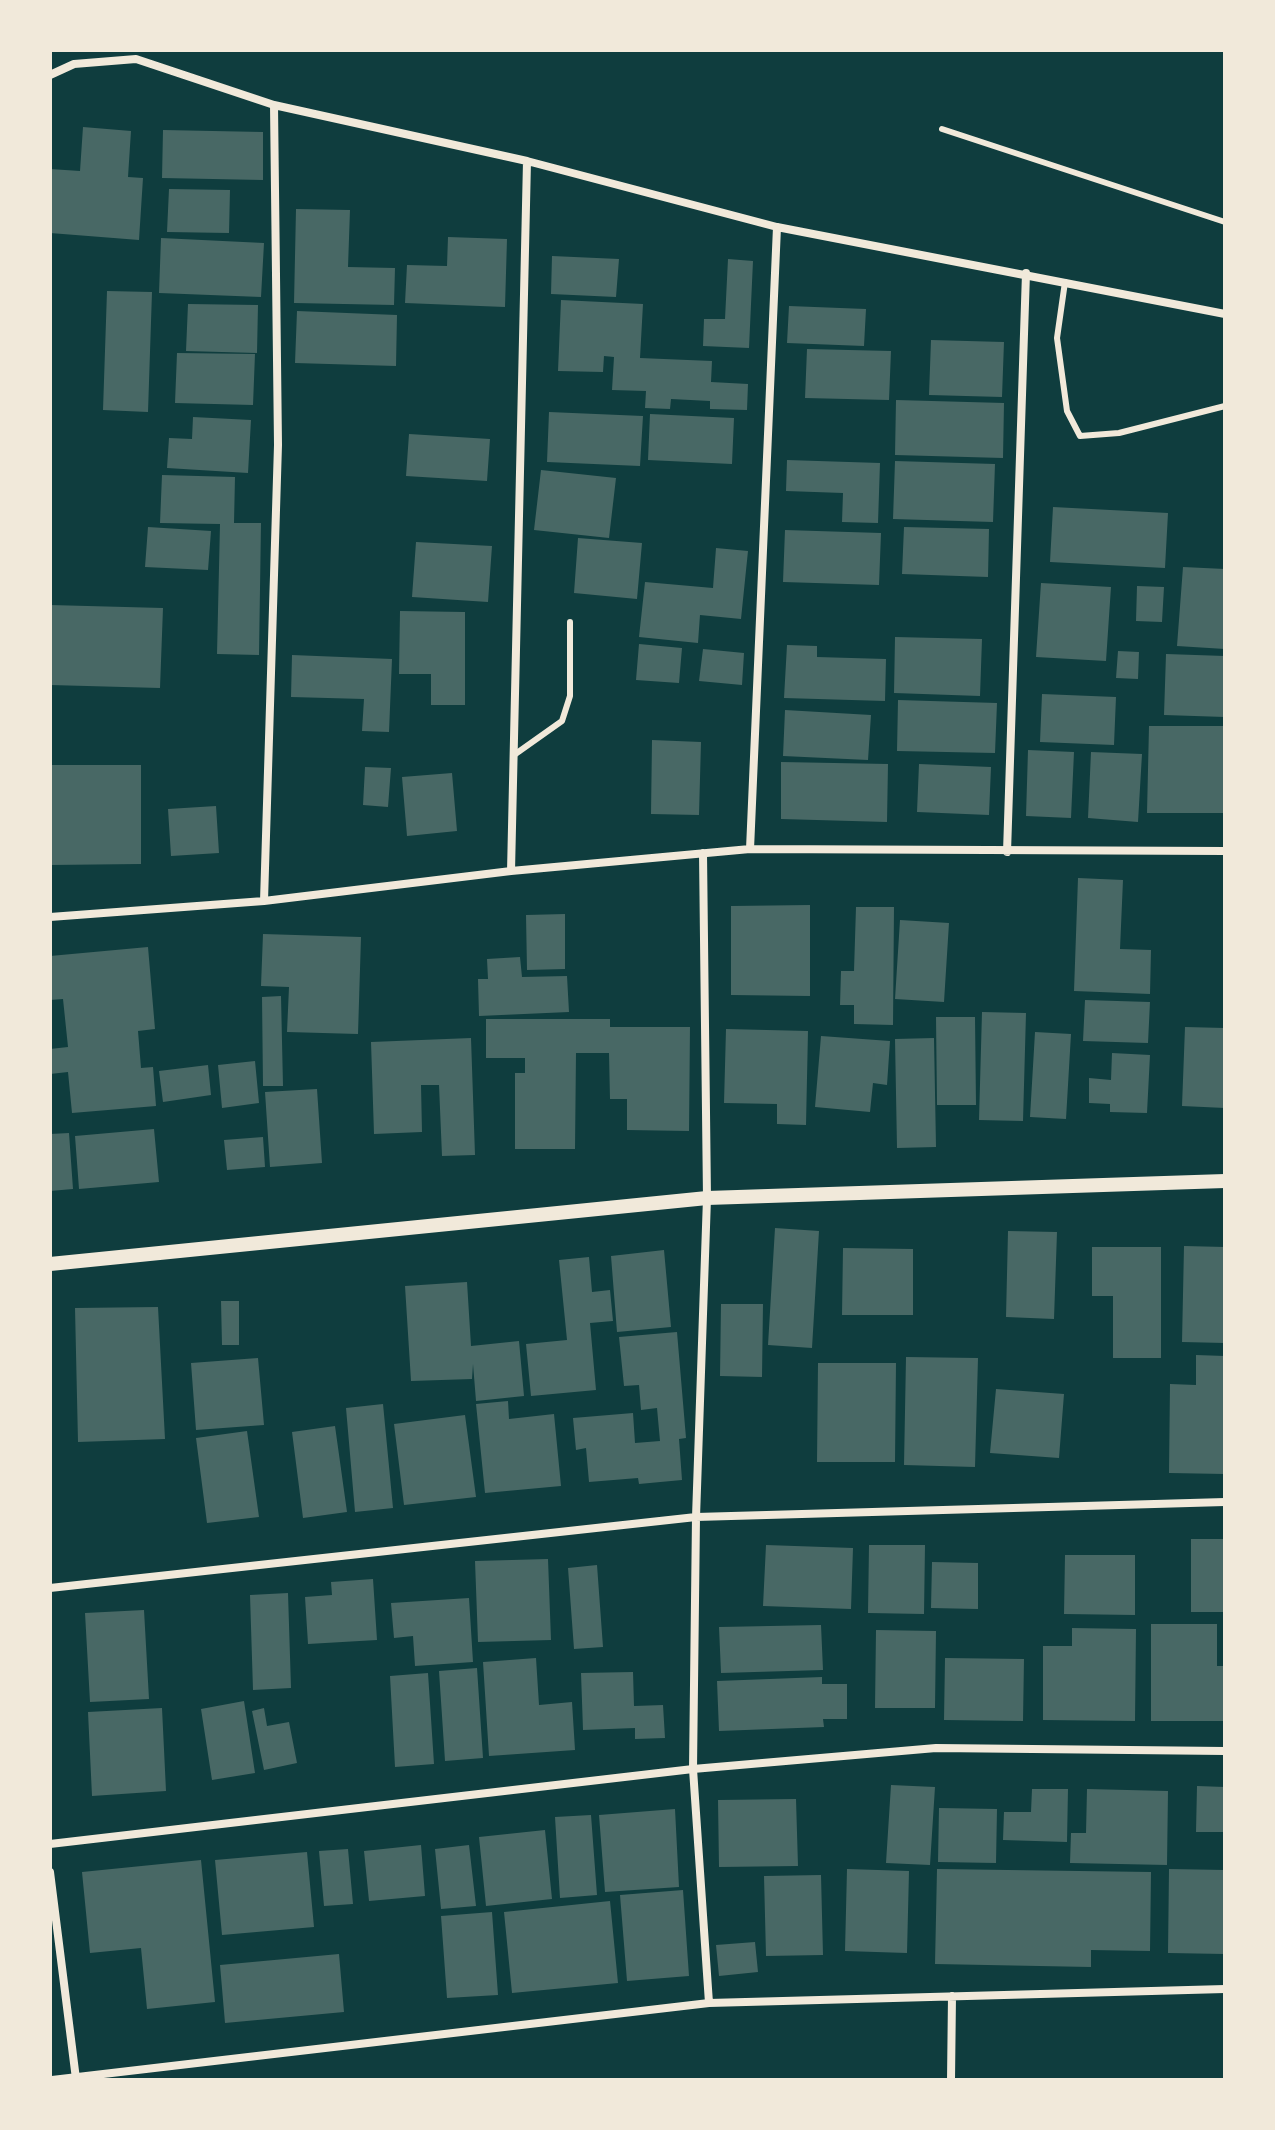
<!DOCTYPE html>
<html>
<head>
<meta charset="utf-8">
<style>
  body { margin:0 }
  #map { position:relative; width:1275px; height:2130px; overflow:hidden; background:#0f3d3e; font-family:"Roboto Condensed",sans-serif }
  canvas { display:block }
  .frame { position:absolute; inset:0; border:52px solid #f1e9da; pointer-events:none }
</style>
</head>
<body>
<div id="map">
<canvas width="1275" height="2130"></canvas>
<div class="frame"></div>
</div>
<script>
const context = document.querySelector('canvas').getContext('2d');
context.lineJoin = 'round';
function fill(path, color) { context.fillStyle = color; context.fill(path, 'evenodd'); }
const toPath = rows => new Path2D(rows.map(r => 'M' + r).join(''));
function stroke(path, color, width, dash) { context.strokeStyle = color; context.lineWidth = width; context.lineCap = dash ? 'butt' : 'round'; context.setLineDash(dash || []); context.stroke(path); }
fill(toPath([
  [83,127,131,131,128,177,143,178,139,240,50,233,50,169,80,171],
  [163,130,263,132,263,180,162,178],
  [169,189,230,190,229,233,167,232],
  [296,209,350,210,348,267,395,268,394,305,294,303],
  [448,237,507,239,505,307,405,303,407,265,447,266],
  [161,238,264,243,261,297,159,293],
  [552,256,619,259,616,297,551,294],
  [728,259,753,261,749,348,703,346,704,319,725,319],
  [107,291,152,292,148,412,103,410],
  [561,300,643,304,640,358,712,361,711,382,748,384,747,410,710,409,710,401,671,399,670,409,645,408,646,391,612,390,614,357,604,356,603,372,558,371],
  [188,304,258,305,257,353,186,351],
  [789,306,866,309,864,346,787,343],
  [297,311,397,315,396,366,295,363],
  [931,340,1004,342,1002,397,929,395],
  [807,349,891,351,889,400,805,398],
  [177,353,255,354,253,405,175,403],
  [896,400,1004,403,1003,458,895,455],
  [549,412,643,416,640,466,547,462],
  [650,414,734,418,732,464,648,460],
  [193,417,251,420,248,473,167,468,169,438,192,439],
  [409,434,490,439,487,481,406,476],
  [787,460,880,463,878,523,842,522,843,493,786,491],
  [895,461,995,464,993,522,893,519],
  [541,470,616,478,609,538,534,530],
  [162,475,235,477,234,523,261,523,259,655,217,654,220,524,160,523],
  [1053,507,1168,513,1165,568,1050,562],
  [148,527,211,531,208,570,145,567],
  [904,527,989,529,988,577,902,574],
  [785,530,881,533,879,585,783,582],
  [578,538,642,543,637,599,574,593],
  [416,542,492,546,488,602,412,597],
  [716,548,748,551,741,619,700,615,698,643,639,637,645,582,713,588],
  [1183,567,1225,569,1225,649,1177,646],
  [1041,583,1111,587,1106,661,1036,657],
  [1137,586,1164,587,1162,622,1136,621],
  [50,605,163,608,160,688,50,685],
  [400,611,465,612,465,705,431,705,431,674,399,674],
  [895,637,982,639,980,696,894,693],
  [639,644,682,648,679,683,636,680],
  [787,645,817,646,817,657,886,659,885,701,784,698],
  [703,649,744,653,742,685,699,681],
  [1118,651,1139,652,1138,679,1116,678],
  [1166,654,1225,656,1225,717,1164,715],
  [292,655,392,659,389,732,362,731,364,699,291,697],
  [1042,694,1116,697,1114,745,1040,742],
  [898,700,997,703,995,753,897,751],
  [785,710,871,715,868,760,783,756],
  [1149,726,1225,726,1225,813,1147,813],
  [652,740,701,742,699,815,651,814],
  [1028,750,1074,752,1071,818,1026,816],
  [1091,752,1142,754,1138,822,1088,818],
  [781,762,888,764,887,822,781,819],
  [919,764,991,767,989,815,917,812],
  [50,765,141,765,141,864,50,865],
  [365,767,391,768,388,807,363,805],
  [452,773,457,831,407,836,402,777],
  [216,806,219,853,171,856,168,809],
  [1078,878,1123,880,1120,949,1151,950,1150,994,1074,991],
  [810,905,810,996,731,995,731,906],
  [856,907,894,907,893,1025,854,1024,854,1005,840,1005,841,971,854,971],
  [565,914,565,969,527,970,526,915],
  [900,920,949,923,944,1002,895,999],
  [263,934,361,937,358,1034,287,1032,289,987,261,986],
  [148,947,155,1029,138,1031,141,1068,153,1067,156,1106,72,1113,68,1072,50,1074,50,1049,68,1047,63,999,50,1000,50,956],
  [520,957,522,977,567,976,569,1012,479,1016,478,979,488,979,487,959],
  [281,996,283,1086,263,1086,262,997],
  [1085,1000,1150,1002,1148,1043,1083,1041],
  [982,1012,1026,1013,1023,1121,979,1120],
  [936,1017,975,1017,976,1105,937,1105],
  [486,1019,610,1019,610,1027,690,1027,689,1131,627,1130,627,1099,610,1099,609,1053,576,1053,575,1149,515,1149,515,1073,525,1073,525,1058,486,1058],
  [1185,1027,1225,1028,1225,1108,1182,1106],
  [726,1029,808,1031,806,1125,777,1124,777,1104,724,1103],
  [1035,1032,1071,1034,1066,1119,1030,1117],
  [821,1036,890,1041,887,1085,873,1083,870,1112,815,1107],
  [471,1038,475,1155,442,1156,439,1085,421,1085,422,1132,374,1134,371,1042],
  [934,1038,936,1147,897,1148,895,1039],
  [1112,1053,1150,1055,1147,1113,1110,1112,1110,1104,1089,1103,1089,1078,1111,1080],
  [255,1061,259,1103,222,1108,218,1065],
  [208,1065,211,1095,163,1102,159,1071],
  [317,1089,322,1163,270,1167,265,1092],
  [154,1129,159,1182,79,1189,75,1136],
  [69,1133,73,1189,50,1191,50,1134],
  [263,1137,265,1167,227,1170,224,1140],
  [775,1228,819,1231,812,1348,768,1345],
  [1008,1231,1057,1232,1054,1319,1006,1317],
  [1184,1246,1225,1247,1225,1343,1182,1342],
  [1092,1247,1161,1247,1161,1358,1113,1358,1113,1296,1092,1296],
  [843,1248,913,1249,913,1315,842,1315],
  [664,1250,671,1327,617,1332,611,1256],
  [589,1257,592,1292,610,1290,613,1321,590,1323,596,1390,531,1396,526,1344,567,1340,559,1260],
  [467,1282,471,1346,519,1341,524,1396,476,1401,473,1364,472,1379,411,1381,405,1286],
  [221,1301,239,1301,239,1345,222,1345],
  [721,1304,763,1304,762,1377,720,1376],
  [158,1307,165,1439,78,1442,75,1308],
  [677,1332,686,1438,679,1439,682,1480,639,1484,638,1478,589,1482,586,1448,576,1450,573,1418,633,1413,635,1443,660,1441,657,1408,641,1410,639,1385,624,1386,619,1337],
  [1196,1355,1225,1356,1225,1474,1169,1473,1170,1384,1196,1385],
  [906,1357,978,1358,975,1467,904,1465],
  [258,1358,264,1425,196,1430,191,1363],
  [818,1363,896,1363,895,1462,817,1462],
  [996,1389,1064,1394,1059,1458,990,1453],
  [508,1401,509,1419,554,1414,561,1486,485,1493,476,1404],
  [383,1404,393,1508,355,1512,346,1408],
  [465,1415,476,1497,404,1505,394,1424],
  [335,1426,347,1512,303,1518,292,1432],
  [247,1431,259,1517,207,1523,196,1438],
  [1191,1539,1225,1539,1225,1612,1191,1612],
  [766,1545,853,1548,851,1609,763,1606],
  [869,1545,925,1545,924,1614,868,1613],
  [1065,1555,1135,1555,1135,1615,1064,1614],
  [548,1559,551,1640,478,1642,475,1561],
  [932,1562,978,1563,978,1609,931,1608],
  [597,1565,603,1647,574,1649,568,1568],
  [373,1579,377,1640,308,1644,305,1597,332,1595,331,1582],
  [288,1593,291,1688,253,1690,250,1595],
  [469,1598,473,1662,415,1666,413,1636,394,1638,391,1603],
  [144,1610,149,1699,90,1702,85,1613],
  [1151,1624,1217,1624,1217,1666,1225,1666,1225,1721,1151,1721],
  [821,1625,823,1670,721,1673,719,1627],
  [1072,1628,1136,1629,1135,1721,1043,1720,1043,1646,1072,1646],
  [876,1630,936,1631,935,1708,875,1708],
  [536,1658,539,1705,572,1702,575,1750,489,1756,483,1662],
  [945,1658,1024,1659,1023,1721,944,1720],
  [477,1668,483,1758,445,1761,439,1671],
  [633,1672,634,1706,663,1705,665,1738,635,1739,635,1728,583,1730,581,1673],
  [428,1673,434,1764,395,1767,390,1676],
  [822,1677,822,1684,847,1684,847,1719,823,1719,824,1727,719,1731,717,1681],
  [244,1701,255,1773,212,1780,201,1709],
  [162,1708,166,1791,92,1796,88,1712],
  [264,1708,267,1726,289,1722,297,1763,264,1770,252,1711],
  [891,1785,935,1787,930,1865,886,1863],
  [1197,1786,1225,1787,1225,1832,1196,1832],
  [1032,1789,1068,1789,1067,1842,1003,1840,1004,1812,1031,1812],
  [1087,1789,1168,1791,1167,1865,1070,1863,1071,1833,1086,1833],
  [796,1799,798,1866,719,1867,718,1800],
  [939,1808,997,1809,996,1863,938,1862],
  [675,1809,679,1887,605,1892,599,1815],
  [591,1815,597,1895,560,1898,555,1817],
  [545,1830,552,1899,486,1906,479,1837],
  [421,1845,425,1896,369,1901,364,1851],
  [469,1845,476,1906,441,1909,435,1849],
  [348,1849,353,1904,324,1906,319,1851],
  [307,1852,314,1927,222,1935,215,1860],
  [201,1860,215,2002,147,2009,141,1948,90,1953,82,1872],
  [847,1869,909,1871,907,1953,845,1951],
  [937,1869,1151,1872,1150,1951,1091,1950,1091,1967,935,1964],
  [1169,1869,1225,1870,1225,1954,1168,1953],
  [821,1875,823,1955,766,1956,764,1876],
  [683,1890,689,1976,627,1981,620,1895],
  [610,1901,618,1983,512,1993,504,1912],
  [492,1912,498,1995,447,1998,441,1916],
  [755,1942,758,1972,719,1976,716,1945],
  [339,1954,344,2012,225,2023,220,1965]
]), '#486865');
stroke(toPath([
  [942,129,1225,222],
  [1065,282,1057,338,1067,411,1080,436,1119,433,1225,406],
  [514,755,562,721,570,696,570,622]
]), '#f1e9da', 6);
stroke(toPath([
  [50,75,74,64,136,59,274,105,527,161,777,227,1225,314],
  [750,849,777,227],
  [1007,852,1026,273],
  [703,853,707,1198,696,1517,693,1769,709,2003],
  [511,871,527,161],
  [264,901,278,445,274,105],
  [50,917,264,901,511,871,750,849,1225,851],
  [50,1588,696,1517,1225,1502],
  [50,1844,693,1769,936,1748,1225,1751],
  [50,1872,76,2079],
  [52,2080,709,2003,1225,1989],
  [951,2080,952,1996]
]), '#f1e9da', 8);
stroke(toPath([
  [50,1264,707,1198,1225,1181]
]), '#f1e9da', 14);
</script>
</body>
</html>
